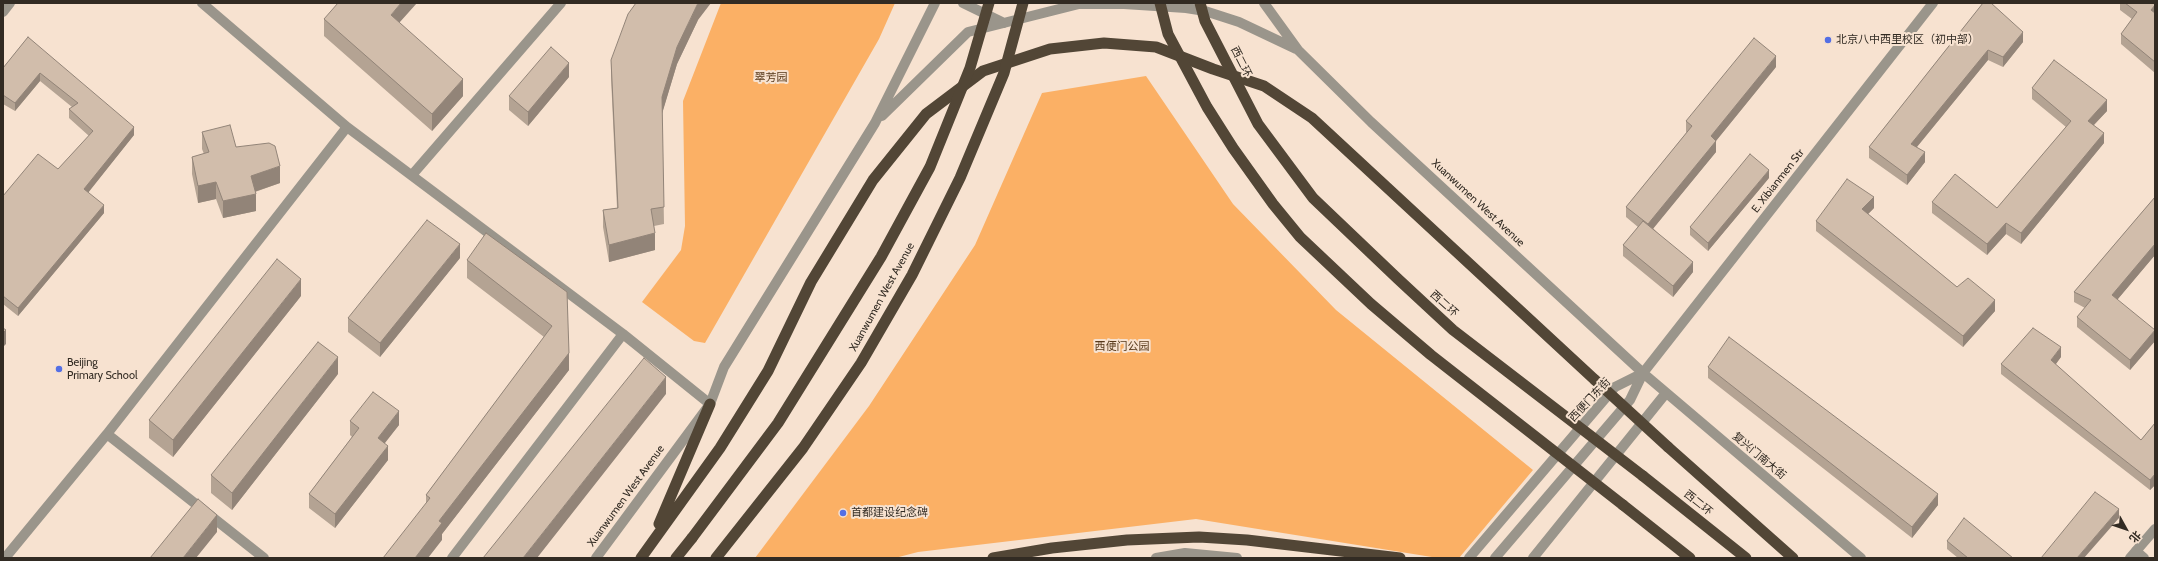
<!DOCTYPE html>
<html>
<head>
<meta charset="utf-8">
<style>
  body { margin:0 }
  #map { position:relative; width:2158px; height:561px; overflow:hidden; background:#f7e2d0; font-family:Cabin,"Noto Sans SC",sans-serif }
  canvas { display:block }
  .frame { position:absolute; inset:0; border:4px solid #322b23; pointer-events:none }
  .north { position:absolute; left:2106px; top:509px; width:40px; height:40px; -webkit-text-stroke:3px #f7e2d0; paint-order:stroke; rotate:130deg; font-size:11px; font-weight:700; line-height:16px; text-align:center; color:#322b23 }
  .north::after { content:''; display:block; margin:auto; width:14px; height:18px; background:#322b23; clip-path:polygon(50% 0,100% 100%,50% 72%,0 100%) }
</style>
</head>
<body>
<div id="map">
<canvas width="2158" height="561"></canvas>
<div class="frame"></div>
<div class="north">北</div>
</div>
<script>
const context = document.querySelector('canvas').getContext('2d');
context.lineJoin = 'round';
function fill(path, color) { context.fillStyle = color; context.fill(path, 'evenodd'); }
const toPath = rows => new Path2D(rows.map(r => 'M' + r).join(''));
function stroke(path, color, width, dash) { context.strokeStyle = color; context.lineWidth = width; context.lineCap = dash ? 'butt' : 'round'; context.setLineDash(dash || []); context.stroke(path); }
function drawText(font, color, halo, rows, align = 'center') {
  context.font = font + ' Cabin,"Noto Sans SC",sans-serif'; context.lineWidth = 4; context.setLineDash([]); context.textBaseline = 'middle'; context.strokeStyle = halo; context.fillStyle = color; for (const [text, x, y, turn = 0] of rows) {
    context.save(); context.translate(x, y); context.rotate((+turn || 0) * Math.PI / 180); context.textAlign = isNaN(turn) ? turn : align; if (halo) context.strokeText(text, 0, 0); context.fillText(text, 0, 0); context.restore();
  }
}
fill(toPath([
  [721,3,895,3,879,39,705,343,694,341,642,302,681,250,685,226,683,101],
  [1146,76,1233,204,1336,310,1533,470,1459,558,1438,558,1196,519,918,552,895,558,755,558,869,406,975,245,1042,93]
]), '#fbb065');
stroke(toPath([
  [202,3,347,127,623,334,710,404],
  [412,175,561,3],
  [107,434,264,558],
  [2136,551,2144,558],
  [5,558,107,434,347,127],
  [452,558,623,334]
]), '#9a958b', 10);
stroke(toPath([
  [963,3,1004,23],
  [1264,3,1298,50,1371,122,1643,373,1861,558],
  [3,12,10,3],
  [882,116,968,32,1079,4,1124,4,1186,8,1205,11,1239,22,1296,49],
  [596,558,710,404,724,367,875,123,935,3],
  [1156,558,1185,553,1237,558],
  [1469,558,1615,387,1643,373],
  [1495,558,1630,400,1643,373,1933,3],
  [1533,558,1666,393],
  [2130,558,2155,529]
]), '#9a958b', 10);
stroke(toPath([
  [1668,447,1793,558],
  [1643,476,1746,558],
  [1623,505,1690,558],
  [659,524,710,404],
  [641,558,720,448,768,371,811,282,873,180,926,114,983,71,1050,49,1104,43,1156,47,1213,69,1264,86,1312,118,1595,380],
  [676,558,692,538],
  [993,558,1052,548,1127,540,1199,537,1247,540,1400,558]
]), '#524636', 11);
stroke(toPath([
  [1160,3,1168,34,1207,107,1233,148,1273,204,1300,237,1371,304,1431,355,1623,505],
  [1200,3,1205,21,1258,124,1313,198,1398,279,1453,330,1643,476],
  [1595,380,1668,447],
  [692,538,778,423,881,257,930,167,970,68,989,3],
  [716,558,803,448,861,363,912,275,960,178,1004,73,1023,3]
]), '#524636', 11);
fill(toPath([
  [1983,3,2023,42,2003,67,1988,60,1917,147,1925,162,1907,185,1869,158,1869,147],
  [2120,3,2155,3,2155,73,2121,44,2121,34,2132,19,2120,10],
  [324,19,399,23,463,96,432,131,324,36],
  [698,20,677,64,662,113,664,224,654,226,655,250,609,262,603,227,603,210,617,208,611,77,611,60],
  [28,37,134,135,88,192,104,213,18,316,3,304,3,196,58,169,89,136,69,118,69,109,72,107,40,81,15,111,3,104,3,68],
  [1776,67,1716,141,1716,152,1653,228,1693,272,1673,297,1623,256,1623,245,1638,227,1626,217,1626,207,1687,132,1686,132,1686,121],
  [569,77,528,126,509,110,509,96],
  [2032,88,2107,111,2094,125,2104,143,2021,244,2006,234,1987,255,1932,213,1932,202,1997,208,2066,127,2032,99],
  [202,132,236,147,280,183,255,192,256,211,223,218,216,199,198,203,192,174,192,157,204,154,202,149],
  [1769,178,1708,251,1690,235,1690,227],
  [2155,197,2155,255,2117,300,2155,341,2130,370,2077,327,2077,317,2085,308,2074,302,2074,292],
  [1874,208,1868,214,1957,287,1995,311,1963,347,1816,231,1816,221],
  [460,258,380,357,348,332,348,318],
  [467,260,567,292,569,370,442,534,442,540,426,503,426,495,544,337,467,278],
  [301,296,173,457,149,438,149,420],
  [2061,357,2055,364,2141,440,2155,423,2155,485,2150,490,2001,374,2001,364],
  [1708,367,1938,505,1912,538,1708,378],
  [338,374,232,510,211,493,211,475],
  [350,421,399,425,384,443,388,460,335,528,309,508,309,494,352,437,350,435],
  [1947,541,2013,558,1958,558,1947,549]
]), '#b4a393');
fill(toPath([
  [401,3,417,3,391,32,391,15],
  [698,3,711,3,698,20,677,64,662,114,662,97,677,47],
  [2155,5,2155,16,2151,10],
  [2023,32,2023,42,2003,67,2003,57],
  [1988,50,1988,60,1911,154,1911,144],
  [1776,56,1776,67,1711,147,1711,136],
  [569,63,569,77,528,126,528,112],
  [40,73,40,81,15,111,15,103],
  [463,79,463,96,432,131,432,114],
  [2107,100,2107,111,2088,131,2088,121],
  [134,127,134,135,84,198,84,189],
  [2104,133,2104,143,2021,244,2021,233],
  [1716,141,1716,152,1648,235,1648,224],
  [1925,152,1925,162,1907,185,1907,175],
  [280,166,280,183,251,193,251,176],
  [1769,170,1769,178,1708,251,1708,243],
  [216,182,216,199,198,203,198,186],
  [256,194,256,211,223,218,223,201],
  [1874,197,1874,208,1862,220,1862,209],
  [104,205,104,213,18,316,18,308],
  [2006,223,2006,234,1987,255,1987,244],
  [655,233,655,250,609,262,609,245],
  [460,244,460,258,380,357,380,343],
  [2155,244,2155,255,2112,306,2112,295],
  [1693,262,1693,272,1673,297,1673,286],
  [301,279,301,296,173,457,173,440],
  [1995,300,1995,311,1963,347,1963,336],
  [6,330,6,344,3,347,3,333],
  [2155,330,2155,341,2130,370,2130,360],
  [2061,347,2061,357,2051,371,2051,360],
  [569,353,569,370,442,534,442,540,428,558,415,558,439,521],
  [338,357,338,374,232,510,232,493],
  [666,377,666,394,537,558,523,558],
  [399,411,399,425,378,452,378,438],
  [388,446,388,460,335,528,335,514],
  [2155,474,2155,485,2150,490,2150,480],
  [1938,494,1938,505,1912,538,1912,527],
  [2119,509,2119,518,2084,558,2077,558],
  [217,515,217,532,196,558,183,558]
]), '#928478');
const building = toPath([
  [338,3,401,3,391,15,463,79,432,114,324,19,338,3],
  [636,3,698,3,677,47,662,97,664,207,651,209,655,233,609,245,603,210,618,208,611,60,628,14,636,3],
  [1983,3,1991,3,2023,32,2003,57,1988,50,1911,144,1925,152,1907,175,1869,147,1983,3],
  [2125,3,2155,3,2155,5,2151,10,2155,13,2155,62,2121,34,2137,12,2125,3],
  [28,37,134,127,84,189,104,205,18,308,3,296,3,196,38,154,58,169,93,131,69,109,78,103,40,73,15,103,3,95,3,68,28,37],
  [1754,38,1776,56,1711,136,1716,141,1648,224,1626,207,1692,126,1686,121,1754,38],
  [551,47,569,63,528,112,509,96,551,47],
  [2054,60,2107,100,2088,121,2104,133,2021,233,2006,223,1987,244,1932,202,1955,174,1997,208,2071,121,2032,88,2054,60],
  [230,125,236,147,269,143,275,146,280,166,251,176,256,194,223,201,216,182,198,186,192,157,209,152,202,132,230,125],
  [1750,154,1769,170,1708,243,1690,227,1750,154],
  [1847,179,1874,197,1862,209,1957,287,1968,278,1995,300,1963,336,1816,221,1847,179],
  [2155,197,2155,244,2112,295,2155,330,2130,360,2077,317,2091,300,2074,292,2155,197],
  [427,220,460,244,380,343,348,318,427,220],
  [1643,221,1693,262,1673,286,1623,245,1643,221],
  [486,233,567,292,569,353,439,521,442,523,415,558,383,558,430,498,426,495,552,326,467,260,486,233],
  [277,259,301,279,173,440,149,420,277,259],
  [3,328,6,330,3,333,3,328],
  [2033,328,2061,347,2051,360,2141,440,2155,423,2155,474,2150,480,2001,364,2033,328],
  [1729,337,1938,494,1912,527,1708,367,1729,337],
  [318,342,338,357,232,493,211,475,318,342],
  [644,358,666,377,523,558,483,558,644,358],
  [373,392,399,411,378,438,388,446,335,514,309,494,359,428,350,421,373,392],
  [2095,492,2119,509,2077,558,2041,558,2095,492],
  [198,499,217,515,183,558,150,558,198,499],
  [1964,518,2013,558,1968,558,1947,541,1964,518]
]);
fill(building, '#d1bdab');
stroke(building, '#928478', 1);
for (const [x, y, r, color] of [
  [1828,40,4,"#546fe4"],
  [59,369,4,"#546fe4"],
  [843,513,4,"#546fe4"]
]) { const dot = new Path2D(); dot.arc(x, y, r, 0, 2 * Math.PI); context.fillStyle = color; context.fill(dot); stroke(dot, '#f7e2d0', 1.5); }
drawText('11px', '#322b23', '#f7e2d0', [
  ["北京八中西里校区（初中部）",1836,40],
  ["Beijing",67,363],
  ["Primary School",67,376],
  ["首都建设纪念碑",851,513]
], 'left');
drawText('11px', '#322b23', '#f7e2d0', [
  ["西二环",1241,62,63],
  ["E. Xibianmen Str",1778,181,-52],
  ["Xuanwumen West Avenue",1478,203,43],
  ["Xuanwumen West Avenue",882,297,-61],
  ["西二环",1444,304,42],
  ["西便门东街",1590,400,-47],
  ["复兴门南大街",1759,456,40],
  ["Xuanwumen West Avenue",626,496,-54],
  ["西二环",1698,503,39]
]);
drawText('11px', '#573819', '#f7e2d0', [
  ["翠芳园",771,78],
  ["西便门公园",1122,347]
]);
</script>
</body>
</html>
